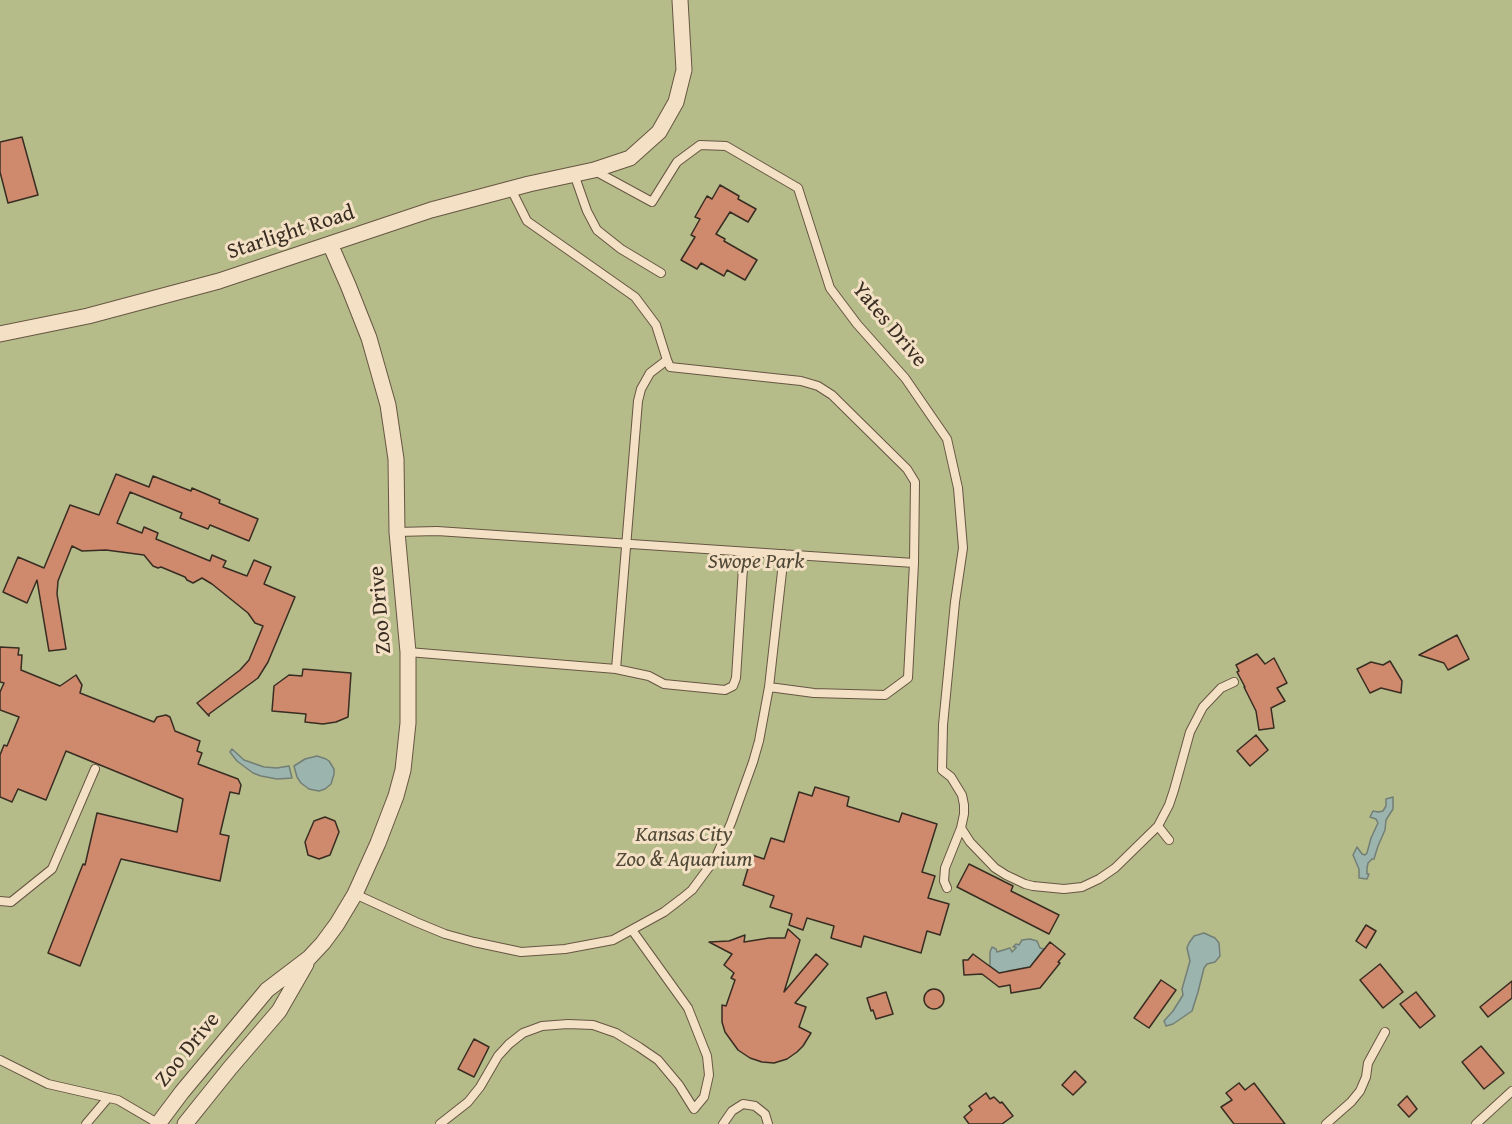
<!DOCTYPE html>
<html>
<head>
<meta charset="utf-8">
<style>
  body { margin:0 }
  canvas { display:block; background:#eecfa5 }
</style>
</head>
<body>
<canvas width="1512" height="1124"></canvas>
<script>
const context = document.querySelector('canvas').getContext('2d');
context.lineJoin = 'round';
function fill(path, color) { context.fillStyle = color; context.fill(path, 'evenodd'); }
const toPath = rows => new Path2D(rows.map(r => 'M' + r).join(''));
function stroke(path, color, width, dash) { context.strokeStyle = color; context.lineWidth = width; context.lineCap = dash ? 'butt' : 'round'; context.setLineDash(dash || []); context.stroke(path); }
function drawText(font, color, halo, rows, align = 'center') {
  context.font = font + ' "Gentium Book Plus",serif'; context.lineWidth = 6; context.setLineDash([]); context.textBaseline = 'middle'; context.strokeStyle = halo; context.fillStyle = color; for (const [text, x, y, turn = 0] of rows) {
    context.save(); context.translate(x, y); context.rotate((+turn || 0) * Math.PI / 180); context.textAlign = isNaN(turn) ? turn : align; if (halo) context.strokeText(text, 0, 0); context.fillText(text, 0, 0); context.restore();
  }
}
fill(toPath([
  [0,0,1512,0,1512,1124,0,1124]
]), '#b5bb89');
const water = toPath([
  [232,749,244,760,264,767,277,768,289,766,292,778,277,779,261,776,253,773,237,761,230,752,232,749],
  [317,756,326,759,329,761,334,769,334,774,331,784,325,789,319,791,309,789,301,783,297,777,294,766,305,759,317,756],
  [1393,797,1393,809,1386,820,1385,830,1378,846,1374,859,1372,859,1368,863,1367,868,1367,874,1369,874,1367,879,1359,878,1359,869,1353,855,1357,847,1362,854,1365,855,1367,853,1371,838,1378,823,1376,819,1370,817,1373,811,1378,812,1383,811,1386,806,1386,799,1393,797],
  [1204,933,1215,938,1219,943,1220,956,1215,962,1207,964,1204,968,1198,992,1192,1011,1173,1024,1166,1026,1164,1021,1173,1011,1183,995,1182,989,1190,961,1187,948,1189,943,1194,936,1204,933],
  [1030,939,1037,941,1040,948,1044,949,1030,967,1008,971,1002,975,990,966,990,952,992,947,996,949,997,952,1010,948,1012,952,1016,948,1016,947,1013,947,1016,944,1019,945,1022,940,1030,939]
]);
fill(water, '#9bb5ae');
stroke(water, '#737f76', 1.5);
const building = toPath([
  [22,137,38,195,8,203,0,172,0,142,22,137],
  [720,185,739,196,738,199,756,209,748,222,730,212,716,234,725,239,724,241,757,260,745,280,727,270,724,276,701,263,697,269,681,260,695,237,691,235,700,219,695,217,707,196,712,199,720,185],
  [116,474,149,487,153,476,191,491,192,488,220,500,219,503,258,519,249,541,210,525,208,529,180,518,182,513,130,492,117,523,142,533,144,527,158,533,156,539,210,561,212,555,226,561,223,567,247,576,254,560,271,567,264,584,295,597,268,662,258,678,209,714,209,716,197,703,240,670,249,660,263,626,255,623,248,613,212,584,202,578,193,583,187,580,185,577,161,567,158,568,153,566,144,555,106,550,82,551,72,546,58,581,57,594,66,649,49,651,37,580,27,603,3,592,18,557,44,568,70,505,99,515,116,474],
  [1457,635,1469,659,1448,670,1444,663,1419,655,1457,635],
  [0,647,19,648,18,655,22,655,21,670,60,686,76,675,82,685,80,693,154,722,157,717,166,715,170,717,175,731,200,741,197,751,202,753,198,764,238,779,241,785,239,794,230,792,220,834,229,836,220,881,121,859,80,966,48,953,83,864,85,865,97,813,177,832,183,799,66,751,46,800,18,789,12,802,0,797,0,755,4,745,7,746,19,717,0,710,0,692,4,683,0,682,0,647],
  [1257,654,1265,664,1274,658,1287,683,1277,688,1285,701,1271,708,1274,728,1259,730,1256,711,1244,687,1245,687,1237,672,1239,671,1236,665,1257,654],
  [1390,661,1402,681,1401,693,1381,688,1370,693,1357,669,1371,662,1383,665,1390,661],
  [303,669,351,673,348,717,336,722,323,724,305,722,306,714,272,711,274,686,289,675,302,676,303,669],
  [1256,735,1268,750,1250,766,1237,751,1256,735],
  [815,787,849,797,847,806,899,822,902,813,937,824,922,872,935,876,928,898,949,904,940,935,927,931,921,953,864,936,861,947,831,938,834,926,807,918,803,930,789,925,792,914,770,907,774,896,743,885,752,855,764,859,771,838,784,842,799,792,812,796,815,787],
  [325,817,335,821,339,832,330,855,319,859,308,855,305,842,314,821,325,817],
  [969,864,1013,886,1011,891,1059,915,1049,934,957,887,969,864],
  [1366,925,1376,931,1366,948,1356,941,1366,925],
  [788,929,800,940,784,992,816,954,828,964,795,1003,806,1007,799,1027,811,1033,803,1046,797,1052,787,1059,774,1063,762,1062,750,1058,738,1050,725,1032,722,1022,722,1005,726,1006,735,980,731,978,734,973,724,965,732,954,709,942,729,941,745,935,744,942,769,938,785,938,788,929],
  [1050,942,1065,954,1058,962,1060,963,1040,988,1011,993,1010,985,999,987,982,974,964,975,963,960,968,960,973,954,999,973,1030,967,1050,942],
  [1380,964,1403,992,1383,1008,1360,980,1380,964],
  [1161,980,1176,990,1149,1028,1134,1018,1161,980],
  [1512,981,1512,998,1488,1017,1480,1007,1512,981],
  '924 999a10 10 0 1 1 20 0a10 10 0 1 1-20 0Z',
  [886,992,893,1014,876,1019,873,1010,871,1011,867,998,886,992],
  [1416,992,1435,1016,1420,1028,1400,1004,1416,992],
  [474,1039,489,1047,474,1077,458,1069,474,1039],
  [1481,1046,1504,1073,1484,1089,1462,1062,1481,1046],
  [1075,1071,1086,1082,1073,1095,1062,1085,1075,1071],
  [1239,1083,1245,1090,1254,1083,1285,1124,1234,1124,1221,1107,1232,1100,1226,1093,1239,1083],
  [986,1093,990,1099,994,1097,1000,1103,1002,1102,1013,1116,1002,1124,969,1124,964,1117,972,1110,969,1106,986,1093],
  [1407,1096,1417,1109,1409,1117,1398,1105,1407,1096]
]);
fill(building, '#cf896c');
stroke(building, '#382d22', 1.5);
const lane = toPath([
  [595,171,652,202,677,162,700,145,726,146,798,188,830,288,857,324,905,378,947,439,958,488,963,548,955,602,943,725,942,770,951,777,962,795,964,805,964,814,961,828,970,842,995,868,1006,875,1025,884,1033,886,1064,889,1082,887,1099,879,1115,868,1158,826,1169,840],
  [574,174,587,211,597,230,621,249,661,273],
  [511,189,527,221,635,297,656,325,667,360],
  [397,532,437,531,914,563,908,678,885,695,814,693,769,687],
  [744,552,736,678,733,686,725,690,664,684,649,676,616,669,638,401,641,389,650,373,667,360,670,367,801,381,818,386,832,395,907,469,915,482,914,563],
  [408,652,616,669],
  [1158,826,1169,805,1174,790,1190,732,1203,707,1221,688,1234,682],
  [947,888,944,881,945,868,961,828],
  [355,894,416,922,445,934,474,942,521,952,565,949,613,940,664,912,681,899,692,890,715,859,731,823,753,762,759,741,769,687,784,554],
  [0,901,11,902,52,869,95,769],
  [0,1060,48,1084,118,1100,159,1124],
  [86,1124,108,1098],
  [440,1124,468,1102,480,1087,498,1056,509,1044,523,1033,542,1026,568,1024,593,1025,616,1033,639,1047,658,1060,679,1085,694,1109,704,1097,709,1075,707,1056,688,1008,632,930],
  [723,1124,732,1111,743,1104,755,1106,765,1114,768,1124],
  [1326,1124,1351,1102,1360,1091,1366,1077,1368,1063,1385,1032],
  [1476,1124,1512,1091]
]);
const street = toPath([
  [0,334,88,316,219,281,431,210,529,184,594,170,630,158,659,132,676,102,684,70,680,0],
  [158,1124,182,1092,267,990,309,958,323,943,337,924,355,894,378,843,396,796,403,770,408,723,408,652,397,532,396,459,388,405,369,338,348,285,330,244],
  [185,1124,230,1068,279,1011,306,964]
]);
stroke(lane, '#665643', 10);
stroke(street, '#665643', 17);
stroke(lane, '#f4e0c4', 8);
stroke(street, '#f4e0c4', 15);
drawText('22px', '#382d22', '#f4e0c4', [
  ["Starlight Road",291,233,-18],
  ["Yates Drive",889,325,50],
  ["Zoo Drive",381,610,-95],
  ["Zoo Drive",188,1050,-51]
]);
drawText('italic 22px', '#514937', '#f4e0c4', [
  ["Swope Park",756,562],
  ["Kansas City",684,835],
  ["Zoo & Aquarium",684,860]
]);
</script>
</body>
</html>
